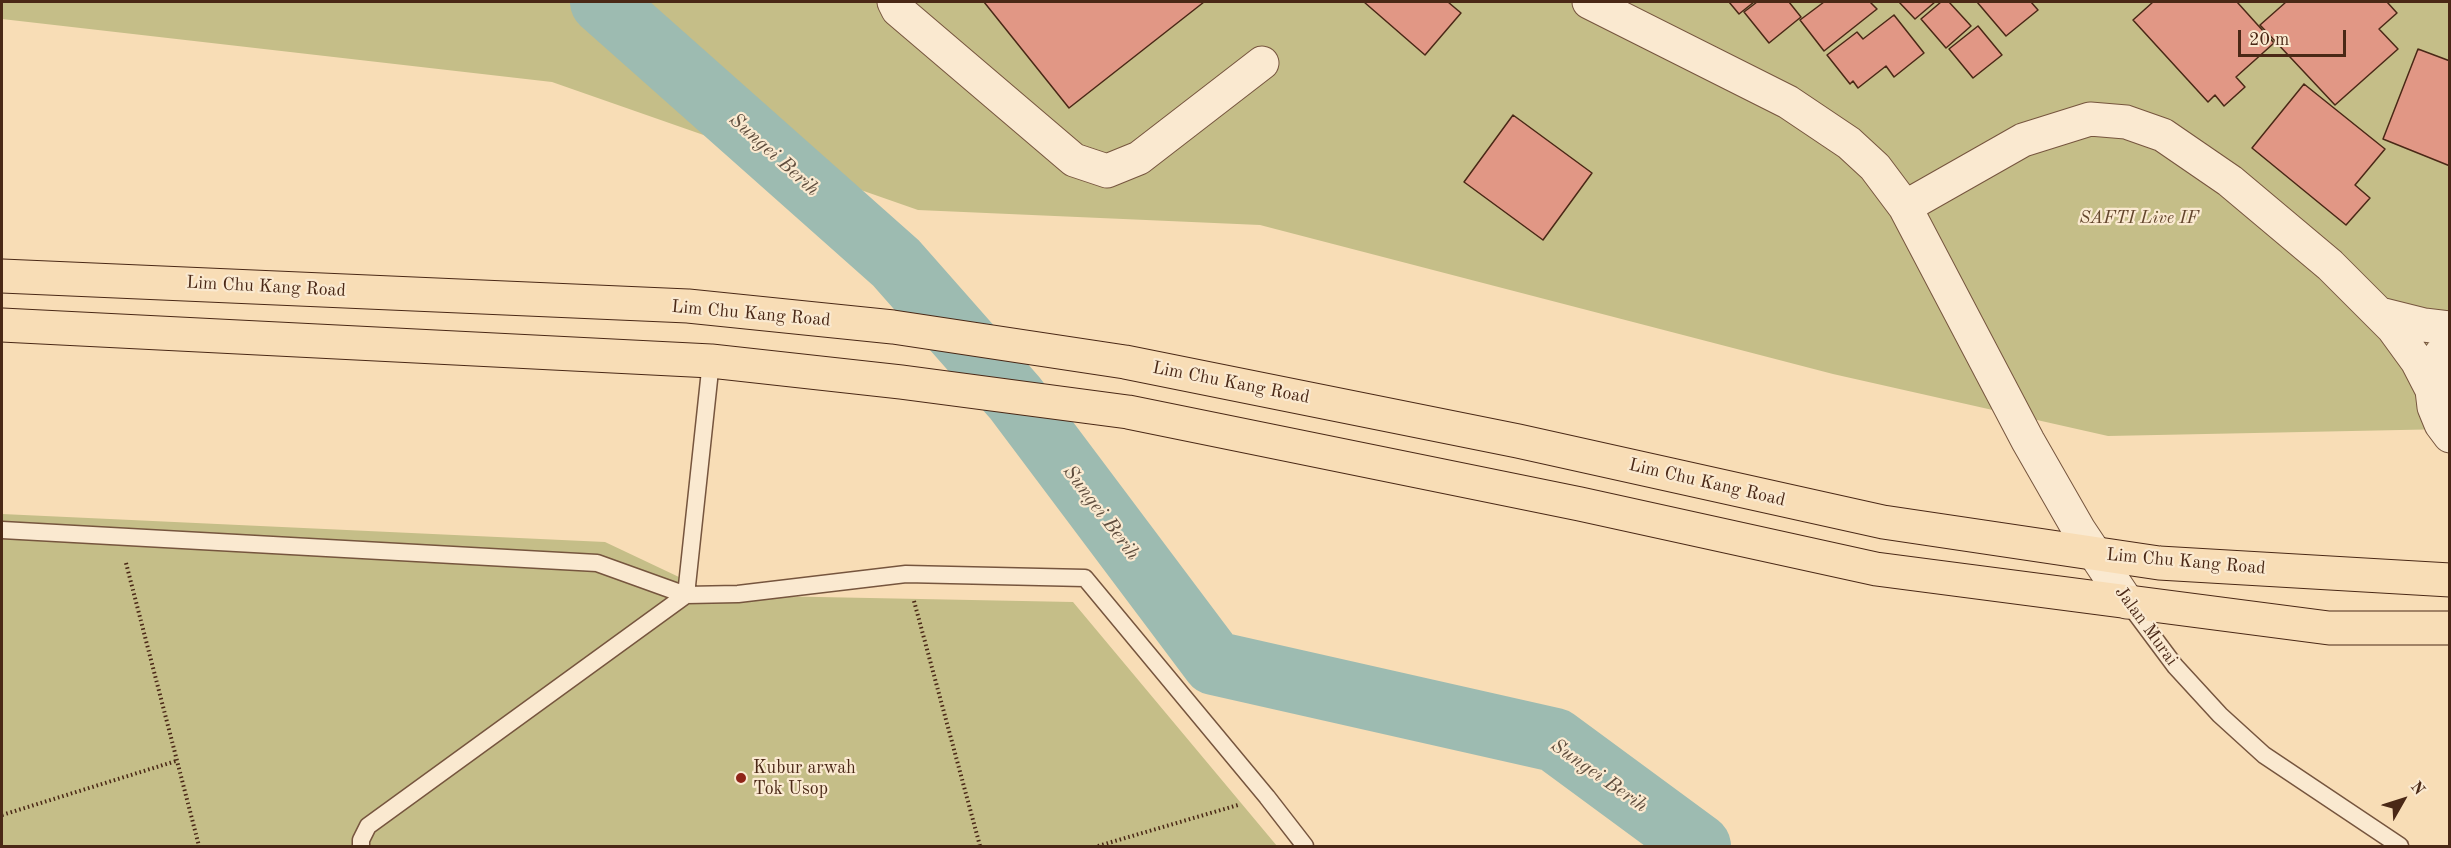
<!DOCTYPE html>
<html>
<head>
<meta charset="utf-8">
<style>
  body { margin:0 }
  #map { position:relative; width:2451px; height:848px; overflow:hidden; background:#f8ddb6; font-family:"Old Standard TT",serif }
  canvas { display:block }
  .frame { position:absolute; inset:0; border:3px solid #4a2816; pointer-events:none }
  .north { position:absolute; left:2373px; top:770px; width:60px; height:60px; -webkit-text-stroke:4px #fae9d0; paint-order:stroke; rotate:51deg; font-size:16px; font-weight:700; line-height:24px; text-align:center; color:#4a2816 }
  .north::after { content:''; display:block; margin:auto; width:21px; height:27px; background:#4a2816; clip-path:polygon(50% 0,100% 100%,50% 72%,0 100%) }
  .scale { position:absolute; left:2238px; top:30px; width:108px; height:27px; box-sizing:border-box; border:3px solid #4a2816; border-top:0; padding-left:8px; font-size:18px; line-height:21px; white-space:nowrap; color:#4a2816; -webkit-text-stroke:4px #fae9d0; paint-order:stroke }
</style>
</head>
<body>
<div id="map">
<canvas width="2451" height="848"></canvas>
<div class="frame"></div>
<div class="north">N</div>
<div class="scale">20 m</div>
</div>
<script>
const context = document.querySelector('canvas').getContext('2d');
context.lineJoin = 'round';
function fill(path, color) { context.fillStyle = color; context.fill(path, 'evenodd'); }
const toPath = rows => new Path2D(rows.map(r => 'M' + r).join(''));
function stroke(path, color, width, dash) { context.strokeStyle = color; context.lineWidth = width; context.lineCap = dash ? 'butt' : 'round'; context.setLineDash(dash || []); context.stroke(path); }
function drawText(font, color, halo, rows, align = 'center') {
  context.font = font + ' "Old Standard TT",serif'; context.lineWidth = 4.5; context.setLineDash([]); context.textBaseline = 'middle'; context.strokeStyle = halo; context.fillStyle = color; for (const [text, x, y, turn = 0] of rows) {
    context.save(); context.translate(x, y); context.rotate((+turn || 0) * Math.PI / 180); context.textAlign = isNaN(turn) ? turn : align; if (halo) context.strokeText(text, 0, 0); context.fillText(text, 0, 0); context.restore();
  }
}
fill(toPath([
  [2,2,2449,2,2449,429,2108,436,1833,374,1260,225,918,210,552,82,2,19],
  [2,514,605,542,717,595,1073,602,1277,846,2,846]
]), '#c5be88');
stroke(toPath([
  [602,2,896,263,1015,398,1214,663,1555,740,1699,846]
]), '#9dbbb1', 64);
const building = toPath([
  [984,2,1204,2,1069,108,984,2],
  [1364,2,1448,2,1461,13,1425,55,1364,2],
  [1729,2,1754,2,1739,14,1729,2],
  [1757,2,1789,2,1801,17,1769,43,1744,12,1757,2],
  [1824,2,1870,2,1877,9,1824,51,1800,20,1824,2],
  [1899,2,1935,2,1915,19,1899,2],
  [1941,2,1949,2,1971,26,1946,48,1921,19,1941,2],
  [1977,2,2031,2,2038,10,2006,36,1977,2],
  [2153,2,2237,2,2274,43,2236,77,2245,87,2224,106,2215,95,2208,102,2133,20,2153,2],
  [2286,2,2387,2,2397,13,2379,29,2398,49,2335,105,2260,25,2286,2],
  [1894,15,1924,53,1894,77,1886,66,1858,88,1853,81,1850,84,1827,55,1857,32,1863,39,1894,15],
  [1978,26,2002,55,1973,78,1949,49,1978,26],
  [2418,49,2450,61,2450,166,2383,139,2418,49],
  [2304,84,2385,149,2355,185,2370,198,2346,225,2252,148,2304,84],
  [1513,115,1592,173,1543,240,1464,182,1513,115]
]);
fill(building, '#e19785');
stroke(building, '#4a2816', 1.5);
const lane = toPath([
  [2,530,597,563,686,595,738,594,906,574,1085,578,1267,797,1305,846],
  [2128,603,2175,666,2220,715,2264,755,2400,846],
  [361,846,361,840,368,826,686,595,711,361]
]);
const street = toPath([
  [894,2,898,10,1074,160,1107,171,1139,158,1262,63],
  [1589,2,1788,102,1849,143,1875,167,1905,207,2028,441,2079,530,2127,602],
  [1905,207,2023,140,2090,119,2126,122,2163,135,2230,181,2330,265,2393,328,2417,361,2432,390],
  [2380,314,2424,325,2450,328],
  [2450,343,2441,354,2434,371,2432,390,2434,407,2441,424,2450,436]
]);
const primary = toPath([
  [2,276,688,306,893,327,1125,362,1518,441,1883,522,2159,563,2450,580],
  [2,325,711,361,901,382,1128,412,1580,504,1876,569,2329,628,2450,628]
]);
stroke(lane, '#76553e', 19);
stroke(street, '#76553e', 35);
stroke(primary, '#4a2816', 35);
stroke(toPath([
  [126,563,199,846],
  [914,601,980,846],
  [2,815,176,761],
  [1098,846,1238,805]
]), '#4a2816', 4, [1.5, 3]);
stroke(lane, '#fae9d0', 16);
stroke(street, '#fae9d0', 33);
stroke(primary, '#f8ddb6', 33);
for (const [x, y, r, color] of [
  [741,778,6,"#8f2418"]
]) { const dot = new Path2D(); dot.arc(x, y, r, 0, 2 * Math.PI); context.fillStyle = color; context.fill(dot); stroke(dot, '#fae9d0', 2); }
drawText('italic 18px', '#63462d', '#fae9d0', [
  ["SAFTI Live IF",2139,218]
]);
drawText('18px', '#4a2816', '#fae9d0', [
  ["Lim Chu Kang Road",266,287,3],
  ["Lim Chu Kang Road",751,314,5],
  ["Lim Chu Kang Road",1231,383,11],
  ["Lim Chu Kang Road",1707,483,13],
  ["Lim Chu Kang Road",2186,562,5],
  ["Jalan Murai",2146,626,54]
]);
drawText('18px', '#4a2816', '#fae9d0', [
  ["Kubur arwah",753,768],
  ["Tok Usop",753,789]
], 'left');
drawText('italic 20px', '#5f4d3d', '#fae9d0', [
  ["Sungei Berih",774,155,42],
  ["Sungei Berih",1101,513,53],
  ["Sungei Berih",1599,776,35]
]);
</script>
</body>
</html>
